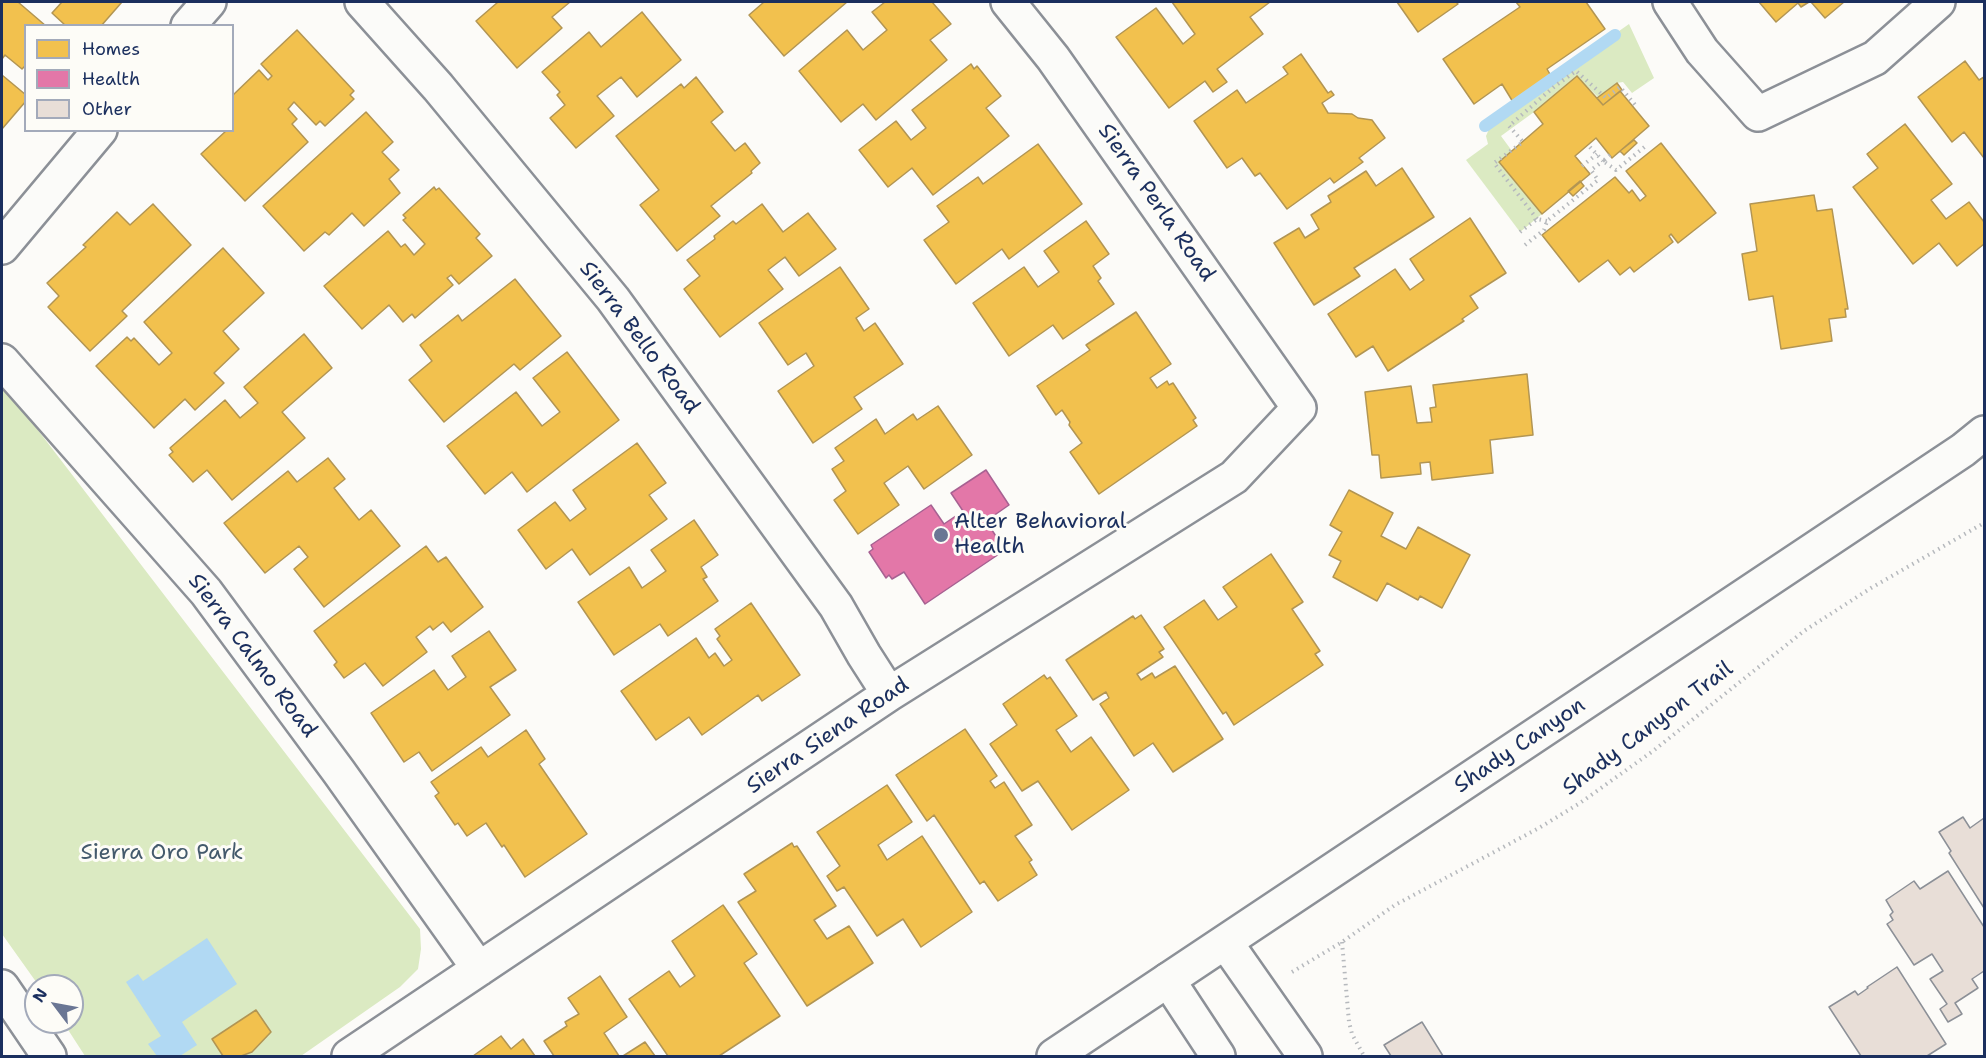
<!DOCTYPE html>
<html>
<head>
<meta charset="utf-8">
<style>
  body { margin:0 }
  #map { position:relative; width:1986px; height:1058px; overflow:hidden; background:#fcfbf8; font-family:"Shantell Sans",sans-serif }
  canvas { display:block }
  .frame { position:absolute; inset:0; border:3px solid #1b2f5e; pointer-events:none }
  .legend { position:absolute; left:24px; top:24px; width:210px; height:108px; box-sizing:border-box; background:#fdfcf7; border:2px solid #a3aaba; margin:0; padding:8px 10px; list-style:none; font-size:18px; color:#1b2f5e }
  .legend li { display:flex; align-items:center; gap:12px; height:30px }
  .legend b { width:30px; border:2px solid #a3aaba }
  .north { position:absolute; left:24px; top:974px; width:60px; height:60px; box-sizing:border-box; background:#fdfcf7; border:2px solid #a3aaba; border-radius:50%; rotate:302deg; font-size:16px; font-weight:700; line-height:24px; text-align:center; color:#1b2f5e }
  .north::after { content:''; display:block; margin:auto; width:21px; height:27px; background:#6a7694; clip-path:polygon(50% 0,100% 100%,50% 72%,0 100%) }
</style>
</head>
<body>
<div id="map">
<canvas width="1986" height="1058"></canvas>
<div class="frame"></div>
<ul class="legend">
<li><b style="height:16px;background:#f2c14e"></b>Homes</li>
<li><b style="height:16px;background:#e377a8"></b>Health</li>
<li><b style="height:16px;background:#e8ded7"></b>Other</li>
</ul>
<div class="north">N</div>
</div>
<script>
const context = document.querySelector('canvas').getContext('2d');
context.lineJoin = 'round';
function fill(path, color) { context.fillStyle = color; context.fill(path, 'evenodd'); }
const toPath = rows => new Path2D(rows.map(r => 'M' + r).join(''));
function stroke(path, color, width, dash) { context.strokeStyle = color; context.lineWidth = width; context.lineCap = dash ? 'butt' : 'round'; context.setLineDash(dash || []); context.stroke(path); }
function drawText(font, color, halo, rows, align = 'center') {
  context.font = font + ' "Shantell Sans",sans-serif'; context.lineWidth = 6; context.setLineDash([]); context.textBaseline = 'middle'; context.strokeStyle = halo; context.fillStyle = color; for (const [text, x, y, turn = 0] of rows) {
    context.save(); context.translate(x, y); context.rotate((+turn || 0) * Math.PI / 180); context.textAlign = isNaN(turn) ? turn : align; if (halo) context.strokeText(text, 0, 0); context.fillText(text, 0, 0); context.restore();
  }
}
fill(toPath([
  [1629,24,1654,78,1632,93,1623,82,1617,83,1598,97,1576,76,1534,112,1501,136,1512,151,1499,163,1542,214,1520,232,1466,160,1488,144,1486,136,1493,120],
  [2,386,8,391,420,929,421,949,418,969,400,987,301,1056,85,1056,63,1022,72,1022,72,986,39,986,2,934]
]), '#dbeac2');
fill(toPath([
  [207,938,237,984,182,1022,197,1045,180,1056,157,1056,148,1044,161,1036,126,982,138,974,143,981]
]), '#b1d9f3');
const homes = toPath([
  [2,2,18,2,46,26,26,26,26,65,22,69,5,55,2,59,2,2],
  [62,2,122,2,101,26,66,26,52,13,62,2],
  [498,2,570,2,552,17,562,28,517,68,476,21,498,2],
  [764,2,847,2,784,56,749,15,764,2],
  [885,2,932,2,951,24,930,40,947,60,876,120,863,104,841,122,799,71,847,30,863,50,887,30,872,12,885,2],
  [1172,2,1270,2,1250,17,1263,34,1217,69,1227,82,1213,92,1205,81,1169,108,1116,37,1156,8,1183,44,1195,34,1172,2],
  [1397,2,1456,2,1458,4,1418,32,1397,2],
  [1516,2,1586,2,1605,29,1547,69,1551,76,1513,102,1502,84,1474,104,1443,59,1520,7,1516,2],
  [1759,2,1809,2,1801,7,1798,3,1776,22,1759,2],
  [1811,2,1844,2,1825,18,1811,2],
  [642,12,681,60,637,97,621,77,597,96,614,116,576,148,550,118,565,105,557,95,560,92,542,72,589,32,601,47,642,12],
  [297,30,354,91,350,95,354,99,325,126,320,121,316,125,294,102,288,109,297,119,292,124,308,142,245,201,201,154,227,130,232,130,232,96,259,70,268,80,272,76,261,64,297,30],
  [1301,54,1328,93,1331,91,1334,95,1322,103,1328,113,1352,114,1358,118,1372,120,1385,138,1359,158,1363,162,1334,183,1330,178,1287,209,1260,173,1255,176,1242,158,1227,168,1194,121,1237,90,1246,103,1288,74,1283,67,1301,54],
  [1965,61,1979,80,1984,77,1984,158,1964,132,1952,142,1918,97,1965,61],
  [971,64,974,69,977,66,1001,96,986,108,1009,136,933,195,912,168,888,187,859,150,896,121,911,140,926,128,912,110,971,64],
  [2,75,26,95,26,101,2,129,2,75],
  [1577,76,1603,105,1620,91,1649,126,1612,158,1596,138,1575,156,1590,174,1542,214,1499,162,1543,124,1534,112,1577,76],
  [696,77,723,112,711,122,735,151,745,143,760,163,751,171,752,173,711,206,720,216,677,251,640,205,659,190,616,136,681,84,684,88,696,77],
  [1617,83,1622,90,1603,105,1597,98,1617,83],
  [366,112,393,142,382,152,399,170,389,179,400,193,364,226,352,213,329,235,325,232,304,251,263,206,366,112],
  [1905,124,1952,184,1931,200,1946,219,1969,202,1984,222,1984,244,1957,266,1939,243,1913,264,1853,187,1878,168,1867,154,1905,124],
  [1634,140,1637,143,1624,155,1620,151,1634,140],
  [1661,143,1716,213,1678,243,1671,234,1669,236,1673,242,1634,272,1630,267,1620,275,1608,260,1579,282,1542,235,1615,177,1629,193,1632,190,1640,201,1646,196,1626,171,1661,143],
  [1038,144,1082,204,1009,259,1002,249,956,284,924,240,949,222,937,206,978,177,983,184,1038,144],
  [1402,168,1434,217,1354,268,1360,276,1314,305,1274,243,1299,228,1305,238,1319,229,1311,215,1331,202,1328,196,1366,171,1376,186,1402,168],
  [1580,181,1584,186,1573,196,1568,191,1580,181],
  [434,187,436,190,439,188,480,234,476,238,492,256,459,284,451,275,447,278,453,285,415,318,412,314,403,322,389,305,362,329,324,286,388,231,401,247,405,244,414,255,425,244,403,220,406,218,403,215,434,187],
  [1814,195,1817,211,1832,209,1848,309,1845,309,1846,317,1829,319,1832,341,1781,349,1773,296,1749,300,1742,254,1757,251,1750,204,1814,195],
  [153,204,191,245,122,311,127,316,90,351,48,307,59,296,47,283,86,247,83,245,117,212,130,225,153,204],
  [762,204,783,232,808,213,836,249,799,276,785,257,768,270,783,289,720,337,684,289,700,276,687,260,715,239,714,236,733,221,736,224,762,204],
  [1470,218,1506,273,1470,296,1478,308,1462,319,1464,321,1388,371,1373,346,1356,357,1328,314,1395,269,1410,290,1424,280,1410,259,1470,218],
  [1086,221,1109,254,1093,266,1101,278,1098,281,1114,304,1063,339,1053,325,1009,356,973,303,1024,267,1038,287,1059,272,1044,251,1086,221],
  [223,248,264,293,223,331,239,349,214,373,224,383,195,410,185,399,154,428,96,366,127,337,131,341,134,338,159,365,172,353,144,322,223,248],
  [840,267,869,309,856,318,864,331,875,323,903,364,854,397,862,409,813,443,778,391,814,366,806,353,788,365,759,323,840,267],
  [515,279,561,336,520,370,514,364,444,422,409,380,432,361,420,345,458,315,462,321,515,279],
  [1136,312,1171,364,1150,378,1157,388,1167,381,1169,385,1173,383,1196,418,1193,420,1197,426,1099,494,1070,452,1082,443,1069,425,1070,422,1062,410,1056,415,1037,386,1090,350,1086,345,1136,312],
  [304,334,332,368,282,412,305,438,232,500,207,470,193,482,169,455,173,452,170,448,225,400,240,418,258,403,244,387,304,334],
  [567,352,619,420,527,492,512,472,485,494,447,446,516,392,542,426,560,412,533,378,567,352],
  [1527,374,1533,435,1490,440,1493,473,1432,480,1430,462,1420,463,1421,474,1381,478,1379,455,1372,455,1365,392,1411,386,1417,423,1432,422,1430,408,1436,407,1433,385,1527,374],
  [938,406,972,455,924,489,908,466,884,483,899,505,858,534,834,500,846,491,832,469,844,461,835,448,876,419,885,434,913,414,917,420,938,406],
  [637,443,666,483,649,495,667,519,590,575,572,549,546,569,518,530,555,502,570,521,586,509,573,490,637,443],
  [328,458,345,479,334,488,359,520,371,510,400,546,324,607,294,569,308,557,299,546,265,573,224,523,288,471,297,482,328,458],
  [1349,490,1393,513,1381,536,1406,549,1418,527,1470,555,1442,608,1420,596,1418,600,1387,583,1377,601,1333,577,1341,561,1329,555,1342,532,1330,525,1349,490],
  [694,520,718,555,701,567,707,577,703,579,718,601,668,636,660,624,614,655,578,602,629,567,642,588,666,571,651,550,694,520],
  [426,546,438,562,446,557,483,607,451,632,443,622,433,630,430,626,416,637,427,652,383,686,365,663,344,678,334,665,337,662,314,631,426,546],
  [1271,554,1303,602,1292,609,1320,651,1315,654,1323,665,1234,725,1226,712,1223,714,1164,627,1204,600,1218,620,1237,607,1223,587,1271,554],
  [751,603,800,675,762,701,758,695,702,735,689,717,656,740,621,691,696,638,709,658,715,653,724,666,732,660,717,639,720,636,715,629,751,603],
  [1141,615,1164,649,1159,652,1163,657,1137,674,1141,680,1152,673,1155,678,1175,666,1223,739,1173,772,1153,743,1134,756,1100,704,1109,698,1106,692,1093,700,1066,660,1133,616,1135,619,1141,615],
  [489,631,516,670,490,687,510,715,432,771,419,752,404,762,371,713,434,670,448,690,466,677,452,656,489,631],
  [1044,675,1047,679,1050,677,1077,716,1056,730,1071,752,1091,737,1129,790,1072,830,1038,781,1022,791,990,744,1017,725,1003,704,1044,675],
  [965,729,997,776,990,781,995,788,1004,782,1032,825,1015,836,1032,860,1029,862,1037,875,998,901,984,881,980,884,934,815,927,821,896,775,965,729],
  [526,730,545,759,539,764,587,834,525,877,504,845,502,847,486,823,467,836,458,823,455,825,435,796,439,793,431,782,481,747,488,757,526,730],
  [887,785,912,822,878,845,887,860,922,836,972,912,921,947,903,919,877,936,844,887,837,891,827,876,840,866,817,832,887,785],
  [792,843,794,847,797,846,836,906,814,920,827,939,849,926,873,963,807,1006,738,902,756,891,744,874,792,843],
  [723,905,757,954,744,963,780,1016,719,1056,668,1056,629,999,669,971,680,987,695,976,672,941,723,905],
  [600,976,627,1017,604,1033,619,1056,554,1056,544,1041,567,1026,565,1022,579,1014,568,998,600,976],
  [256,1010,271,1032,252,1052,241,1056,223,1056,212,1039,256,1010],
  [501,1036,511,1049,523,1039,535,1056,473,1056,501,1036],
  [645,1042,655,1056,623,1056,645,1042]
]);
fill(homes, '#f2c14e');
stroke(homes, '#b29553', 1.5);
const health = toPath([
  [986,470,1009,505,986,521,1005,550,925,604,904,572,892,579,889,575,886,578,869,552,873,549,871,545,931,505,944,524,963,511,951,493,986,470]
]);
fill(health, '#e377a8');
stroke(health, '#a76192', 1.5);
stroke(toPath([
  [1485,126,1615,35]
]), '#b1d9f3', 12);
const building = toPath([
  [1963,817,1970,828,1984,818,1984,908,1949,853,1951,851,1939,832,1963,817],
  [1948,871,1984,927,1984,971,1972,979,1978,988,1955,1003,1962,1014,1948,1022,1940,1009,1947,1004,1930,979,1943,971,1932,954,1914,965,1887,924,1893,920,1890,915,1893,912,1886,900,1914,881,1920,889,1948,871],
  [1897,967,1946,1044,1927,1056,1861,1056,1829,1007,1855,991,1858,995,1868,988,1867,987,1897,967],
  [1422,1022,1443,1056,1391,1056,1384,1045,1422,1022]
]);
fill(building, '#e8ded7');
stroke(building, '#8c9097', 1.5);
const minor = toPath([
  [362,2,438,87,613,299,836,606,864,655,889,694],
  [1670,2,1702,51,1758,114,1875,58,1938,2],
  [188,26,209,2],
  [2,247,100,130],
  [2,361,206,592,339,772,479,969],
  [2,987,49,1056],
  [349,1056,889,694,1234,477,1299,408,1053,58,1008,2]
]);
const tertiary = toPath([
  [1226,943,1305,1056],
  [1168,980,1218,1056]
]);
const secondary = toPath([
  [1054,1056,1963,450,1984,433]
]);
stroke(minor, '#8c9097', 38);
stroke(tertiary, '#8c9097', 38);
stroke(secondary, '#8c9097', 38);
stroke(toPath([
  [1610,155,1603,161,1616,170,1647,145],
  [1582,166,1597,154],
  [1537,219,1494,163,1523,142,1509,126,1555,86,1576,71,1606,98,1620,87,1637,107],
  [1520,232,1537,219,1547,221],
  [1525,245,1544,230,1547,221,1598,180,1591,170,1603,161,1588,145],
  [1342,942,1349,1022,1352,1034,1364,1056],
  [1292,972,1342,942,1395,905,1539,828,1580,803,1653,751,1804,631,1871,588,1984,523]
]), '#b6b9bd', 4, [1.5, 4.5]);
stroke(minor, '#fbfbf9', 33);
stroke(tertiary, '#fbfbf9', 33);
stroke(secondary, '#fbfbf9', 33);
for (const [x, y, r, color] of [
  [941,535,8,"#6a7694"]
]) { const dot = new Path2D(); dot.arc(x, y, r, 0, 2 * Math.PI); context.fillStyle = color; context.fill(dot); stroke(dot, '#fdfcf7', 2); }
drawText('22px', '#1b2f5e', '#fdfcf7', [
  ["Sierra Perla Road",1156,203,55],
  ["Sierra Bello Road",639,338,53],
  ["Sierra Calmo Road",252,656,53],
  ["Shady Canyon Trail",1648,729,-37],
  ["Sierra Siena Road",828,736,-34],
  ["Shady Canyon",1520,746,-34]
]);
drawText('22px', '#1b2f5e', '#fdfcf7', [
  ["Alter Behavioral",954,522],
  ["Health",954,547]
], 'left');
drawText('22px', '#445a6c', '#fdfcf7', [
  ["Sierra Oro Park",162,853]
]);
</script>
</body>
</html>
